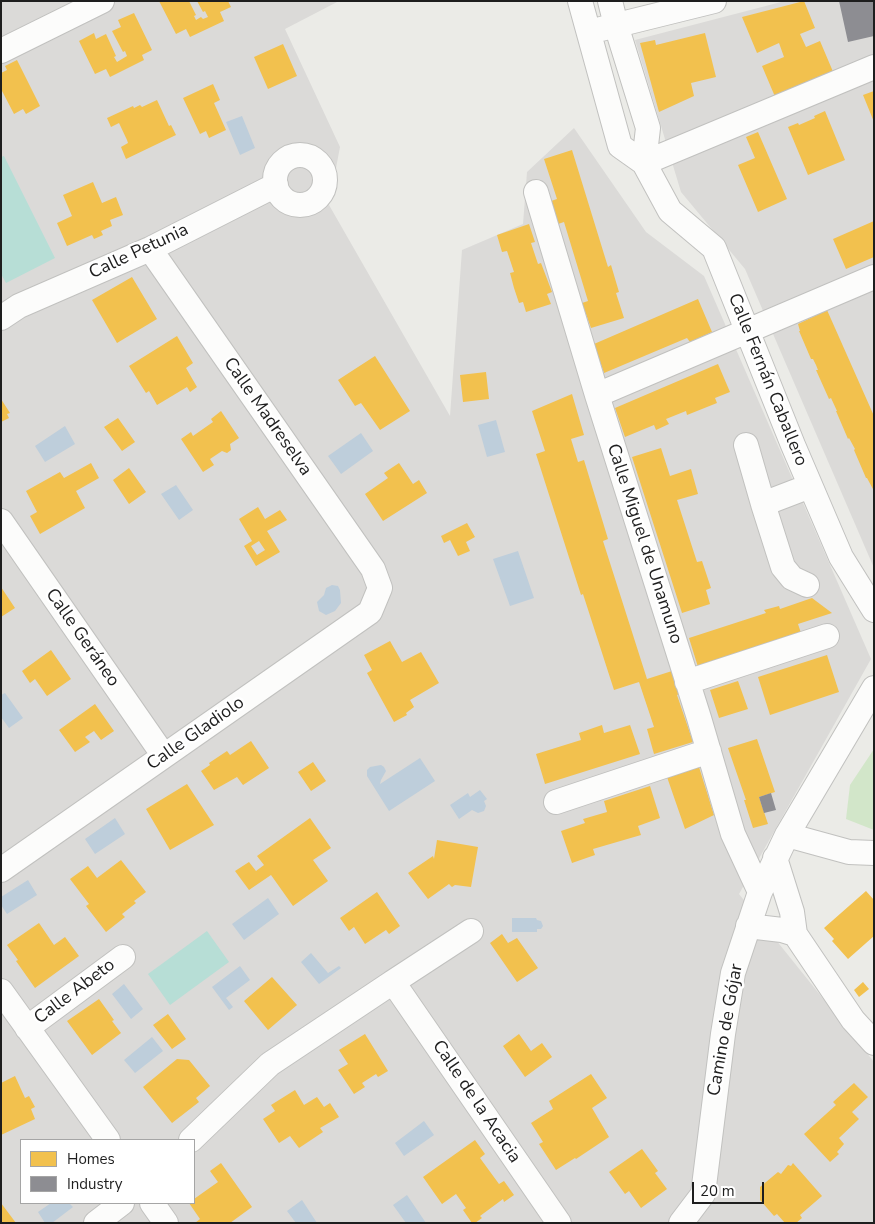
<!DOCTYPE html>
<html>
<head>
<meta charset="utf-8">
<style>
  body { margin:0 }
  #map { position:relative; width:875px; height:1224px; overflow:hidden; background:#ebebe7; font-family:"Nunito Sans",sans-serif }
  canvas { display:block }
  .frame { position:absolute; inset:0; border:2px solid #1e1e1e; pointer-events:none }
  .legend { position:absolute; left:20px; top:1139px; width:175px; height:65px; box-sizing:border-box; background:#fff; border:1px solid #a5a5a5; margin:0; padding:6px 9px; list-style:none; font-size:15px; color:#1e1e1e }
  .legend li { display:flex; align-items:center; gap:10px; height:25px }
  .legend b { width:25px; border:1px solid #a5a5a5 }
  .scale { position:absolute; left:692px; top:1182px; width:72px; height:22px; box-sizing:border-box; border:2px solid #1e1e1e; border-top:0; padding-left:6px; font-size:15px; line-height:18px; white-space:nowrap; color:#1e1e1e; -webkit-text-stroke:4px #fff; paint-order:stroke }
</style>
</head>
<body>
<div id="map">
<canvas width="875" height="1224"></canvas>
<div class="frame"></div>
<ul class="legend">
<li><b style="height:14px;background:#f2c14e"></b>Homes</li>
<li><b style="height:14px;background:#8d8d92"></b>Industry</li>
</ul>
<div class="scale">20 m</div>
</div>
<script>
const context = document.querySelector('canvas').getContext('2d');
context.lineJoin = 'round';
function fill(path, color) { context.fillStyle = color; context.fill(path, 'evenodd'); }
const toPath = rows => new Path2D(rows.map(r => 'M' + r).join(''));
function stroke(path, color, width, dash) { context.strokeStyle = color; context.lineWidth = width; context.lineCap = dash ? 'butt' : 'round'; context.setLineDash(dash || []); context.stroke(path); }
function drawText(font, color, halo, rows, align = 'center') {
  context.font = font + ' "Nunito Sans",sans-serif'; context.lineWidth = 5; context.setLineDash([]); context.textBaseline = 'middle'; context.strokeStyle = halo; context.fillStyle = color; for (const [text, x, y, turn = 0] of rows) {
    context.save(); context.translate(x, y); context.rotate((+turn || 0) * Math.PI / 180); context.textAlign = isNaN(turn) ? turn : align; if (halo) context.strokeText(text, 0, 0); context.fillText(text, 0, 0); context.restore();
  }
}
fill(toPath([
  [1,1,339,1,285,29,340,147,329,205,450,416,462,250,523,224,527,172,574,128,646,232,704,276,871,659,739,894,874,1062,874,1223,1,1223],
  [21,1140,194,1140,194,1203,21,1203],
  [785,1,874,1,874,568,745,269,681,192,635,40]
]), '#dbdad8');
fill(toPath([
  [874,749,874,830,846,819,850,785]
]), '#d2e6c9');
fill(toPath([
  [4,156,55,258,6,283,1,274,1,157],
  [207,931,229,962,170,1005,148,974]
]), '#b7ded6');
fill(toPath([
  [242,116,255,148,240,155,226,122],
  [496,420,505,452,487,457,478,425],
  [65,426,75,444,45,462,35,446],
  [361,433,373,451,341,474,328,456],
  [176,485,193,510,179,520,161,494],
  [518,551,534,598,510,606,493,559],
  [332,585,338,586,340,590,341,603,335,611,326,615,319,611,317,602,324,595,326,588],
  [5,693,23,718,9,728,1,717,1,695],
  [420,758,435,781,389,811,367,776,367,770,370,767,381,765,384,767,386,771,381,780,380,784],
  [480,790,487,799,484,801,486,806,484,811,478,813,472,810,459,819,450,805,468,793,470,797],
  [115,818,125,834,95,854,85,839],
  [28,880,37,895,7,914,1,905,1,897],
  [268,898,279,914,244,940,232,924],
  [512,918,536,918,537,920,541,921,543,926,541,929,537,929,537,932,512,932],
  [311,953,328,973,339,966,341,968,319,984,301,962],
  [240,966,250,980,226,998,233,1007,229,1010,212,987],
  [124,984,143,1009,131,1019,112,994],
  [152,1037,163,1051,135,1073,124,1060],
  [424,1121,434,1135,404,1156,395,1143],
  [407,1195,426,1223,406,1223,393,1205],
  [302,1200,317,1223,296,1223,287,1211],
  [51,1203,69,1203,73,1207,52,1223,45,1223,38,1212]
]), '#becedb');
fill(toPath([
  [159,1,189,1,196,15,194,16,196,20,201,17,203,19,208,17,205,11,203,12,197,1,228,1,231,7,220,12,224,21,190,37,186,29,176,34],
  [804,1,815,28,800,34,806,47,820,41,834,74,776,99,762,66,784,57,779,43,757,53,742,17],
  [134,13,152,50,142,55,144,60,110,77,106,69,95,74,79,41,94,33,96,39,106,34,116,56,114,57,117,62,127,56,125,51,123,52,112,31,121,27,118,20],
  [705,33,716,77,691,83,694,96,659,112,640,43,655,40,656,45],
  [283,44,297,76,268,89,254,57],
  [17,60,40,106,26,114,23,109,14,114,1,89,1,73,7,70,5,66],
  [213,84,220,100,214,103,226,130,209,138,206,131,200,134,183,98],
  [874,91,874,122,863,95],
  [157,100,169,126,171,125,176,135,126,159,121,147,128,143,127,140,119,123,111,127,107,118,133,106,134,108,140,105,142,107],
  [825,111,845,160,808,175,788,127,798,123,799,125,815,118,814,116],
  [758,132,787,199,758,212,738,165,755,158,746,137],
  [572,150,608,267,611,265,619,292,616,293,624,318,591,328,582,303,588,301,564,222,558,224,551,201,557,199,544,159],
  [93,182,102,203,116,197,123,215,110,220,112,226,101,231,103,235,94,239,92,235,67,246,57,223,72,216,63,195],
  [874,221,874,257,846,269,833,239],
  [529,224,535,242,531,243,538,264,541,263,552,292,547,294,551,304,526,312,523,302,519,303,514,288,510,273,514,272,507,251,502,252,497,235],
  [132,277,157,319,117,343,92,300],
  [698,299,712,332,690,342,687,338,604,373,594,344],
  [827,310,874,416,874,491,867,478,866,478,854,450,855,449,849,438,848,439,836,411,837,411,831,398,829,399,816,370,818,370,816,365,813,359,811,359,799,331,800,331,798,324],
  [177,336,193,363,186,368,197,387,190,392,187,387,157,405,149,391,146,393,129,366],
  [375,356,410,411,380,430,361,403,355,406,338,380],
  [718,364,730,392,715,398,717,403,687,415,686,411,666,419,669,424,656,430,654,425,625,437,615,408],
  [486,372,489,399,463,402,460,375],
  [572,394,584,435,571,439,578,462,584,460,608,539,603,541,647,679,672,671,679,694,677,695,693,742,654,754,647,729,654,727,639,682,614,690,583,594,581,595,536,454,545,451,532,411],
  [1,399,10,413,7,414,9,418,1,422],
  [221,411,239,438,230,444,231,450,227,453,222,451,210,459,214,465,203,472,181,439,191,432,193,436,213,422,211,419],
  [118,418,135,442,122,451,104,427],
  [661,448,670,476,691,469,698,494,677,500,697,562,702,561,711,588,706,590,710,604,682,613,632,457],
  [91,463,99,478,76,491,85,508,40,534,30,516,37,512,26,491,60,472,64,478],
  [399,463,413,484,419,480,427,493,383,521,365,494,388,478,384,473],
  [129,468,146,492,129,504,113,480],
  [258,507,265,519,280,510,287,520,267,531,280,552,256,566,244,546,252,541,239,519],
  [259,541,265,550,257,555,251,546],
  [467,523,475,537,466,542,470,551,458,556,450,540,444,543,441,536],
  [1,587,15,608,1,617],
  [812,598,832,613,798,624,801,633,698,667,689,638,766,613,764,610,779,606,780,609],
  [390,641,402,662,421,652,439,683,410,700,414,707,406,713,407,715,394,722,367,673,372,670,364,655],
  [51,650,71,679,47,696,35,679,30,683,22,671],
  [827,655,839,692,770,715,758,677],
  [738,681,748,709,719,718,710,690],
  [95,704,114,731,101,740,94,731,85,737,90,742,75,752,59,730],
  [602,725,604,733,630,725,640,754,545,784,536,754,581,740,579,733],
  [757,739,775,792,759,797,768,824,753,828,744,800,746,800,728,748],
  [251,741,269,768,243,785,237,777,214,790,201,771,210,765,209,763,227,751,230,755],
  [313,762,326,781,311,791,298,772],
  [699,767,714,815,685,829,667,777],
  [187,784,214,825,170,850,146,809],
  [650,786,660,818,638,826,641,835,593,849,595,855,572,863,561,831,585,823,583,819,607,812,604,801],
  [310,818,331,848,313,860,328,881,293,906,271,875,249,890,235,871,249,862,256,871,264,865,257,856],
  [437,840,478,847,471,887,455,885,452,887,449,884,428,899,408,873,433,856,434,859],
  [121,860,146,892,134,901,136,903,122,914,125,917,106,932,86,906,89,904,70,879,88,866,97,878],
  [866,891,874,900,874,936,848,959,832,941,834,939,824,928],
  [377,892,400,926,389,934,386,930,365,944,354,927,349,931,340,918],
  [39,923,54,945,65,937,79,956,35,988,16,961,18,960,7,945],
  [502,934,508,943,517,938,538,968,517,982,490,943],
  [272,977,297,1005,268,1030,244,1001],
  [863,982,869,989,859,997,854,990],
  [99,999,114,1020,112,1021,121,1033,92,1055,67,1021],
  [168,1014,186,1039,172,1049,153,1025],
  [365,1034,388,1071,378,1077,376,1074,362,1083,365,1087,354,1094,338,1070,348,1064,339,1050],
  [519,1034,531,1051,542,1043,552,1057,525,1077,503,1046],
  [177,1059,189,1060,210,1086,196,1098,199,1102,172,1123,143,1087],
  [591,1074,607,1098,592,1108,609,1137,576,1159,575,1158,556,1170,539,1144,543,1142,531,1123,553,1109,549,1101],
  [15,1076,25,1098,29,1096,35,1107,31,1109,35,1119,1,1135,1,1083],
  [854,1083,868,1097,852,1112,859,1119,839,1138,844,1144,837,1152,839,1154,830,1162,804,1134,836,1105,833,1102],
  [295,1090,304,1105,317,1097,324,1107,330,1103,339,1117,320,1128,323,1132,299,1148,290,1136,279,1143,263,1119,275,1111,271,1105],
  [475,1140,485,1154,480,1158,499,1184,504,1181,514,1195,504,1202,503,1199,480,1216,482,1218,475,1223,472,1223,463,1210,466,1208,456,1194,442,1204,423,1177],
  [642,1149,658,1171,655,1173,667,1189,641,1208,629,1191,625,1194,609,1172],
  [221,1163,252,1207,230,1223,195,1223,200,1219,189,1203,194,1203,194,1199,218,1182,210,1171],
  [793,1163,822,1196,800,1215,802,1218,796,1223,785,1223,777,1214,774,1216,760,1200,760,1187,778,1172,781,1174,788,1165,791,1166],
  [1,1203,16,1223,1,1223]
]), '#f2c14e');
fill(toPath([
  [839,1,874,1,874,36,848,42],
  [771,793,776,810,764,813,759,797]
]), '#8d8d92');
const minor = toPath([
  [580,1,620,146,644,163,670,211,714,248,793,445,841,557,874,610],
  [610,1,616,25,648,128,644,163],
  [601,29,714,1],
  [1,51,102,1],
  '275 180a25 25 0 1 1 50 0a25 25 0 1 1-50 0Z',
  [644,163,874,67],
  [536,192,597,395,699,718,733,834,760,892],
  [1,318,19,306,150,249,276,185],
  [597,395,874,277],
  [746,445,763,504],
  [1,521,164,756],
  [807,585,792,578,783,567,763,504,810,486],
  [687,682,827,636],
  [556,802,709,751],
  [787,835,849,852,874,853],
  [775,858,792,912,795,934,853,1020,874,1043],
  [1,870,370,612,380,588,373,569,150,249],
  [748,926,782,930,795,934],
  [393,982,471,931],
  [1,991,108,1140],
  [27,1028,123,957],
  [191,1140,270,1064,393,982,559,1223],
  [152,1203,166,1223],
  [96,1223,122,1203],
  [681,1223,703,1194,723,1034,733,973,760,892,787,835,874,688]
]);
stroke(minor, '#c1c1bf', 26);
stroke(minor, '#fcfcfb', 24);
drawText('18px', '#1e1e1e', '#fff', [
  ["Calle Petunia",139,252,-25],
  ["Calle Fernán Caballero",767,380,68],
  ["Calle Madreselva",267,417,55],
  ["Calle Miguel de Unamuno",644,544,72],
  ["Calle Geráneo",82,638,55],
  ["Calle Gladiolo",196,734,-35],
  ["Calle Abeto",75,992,-37],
  ["Camino de Gójar",726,1030,-80],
  ["Calle de la Acacia",476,1102,56]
]);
</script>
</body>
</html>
